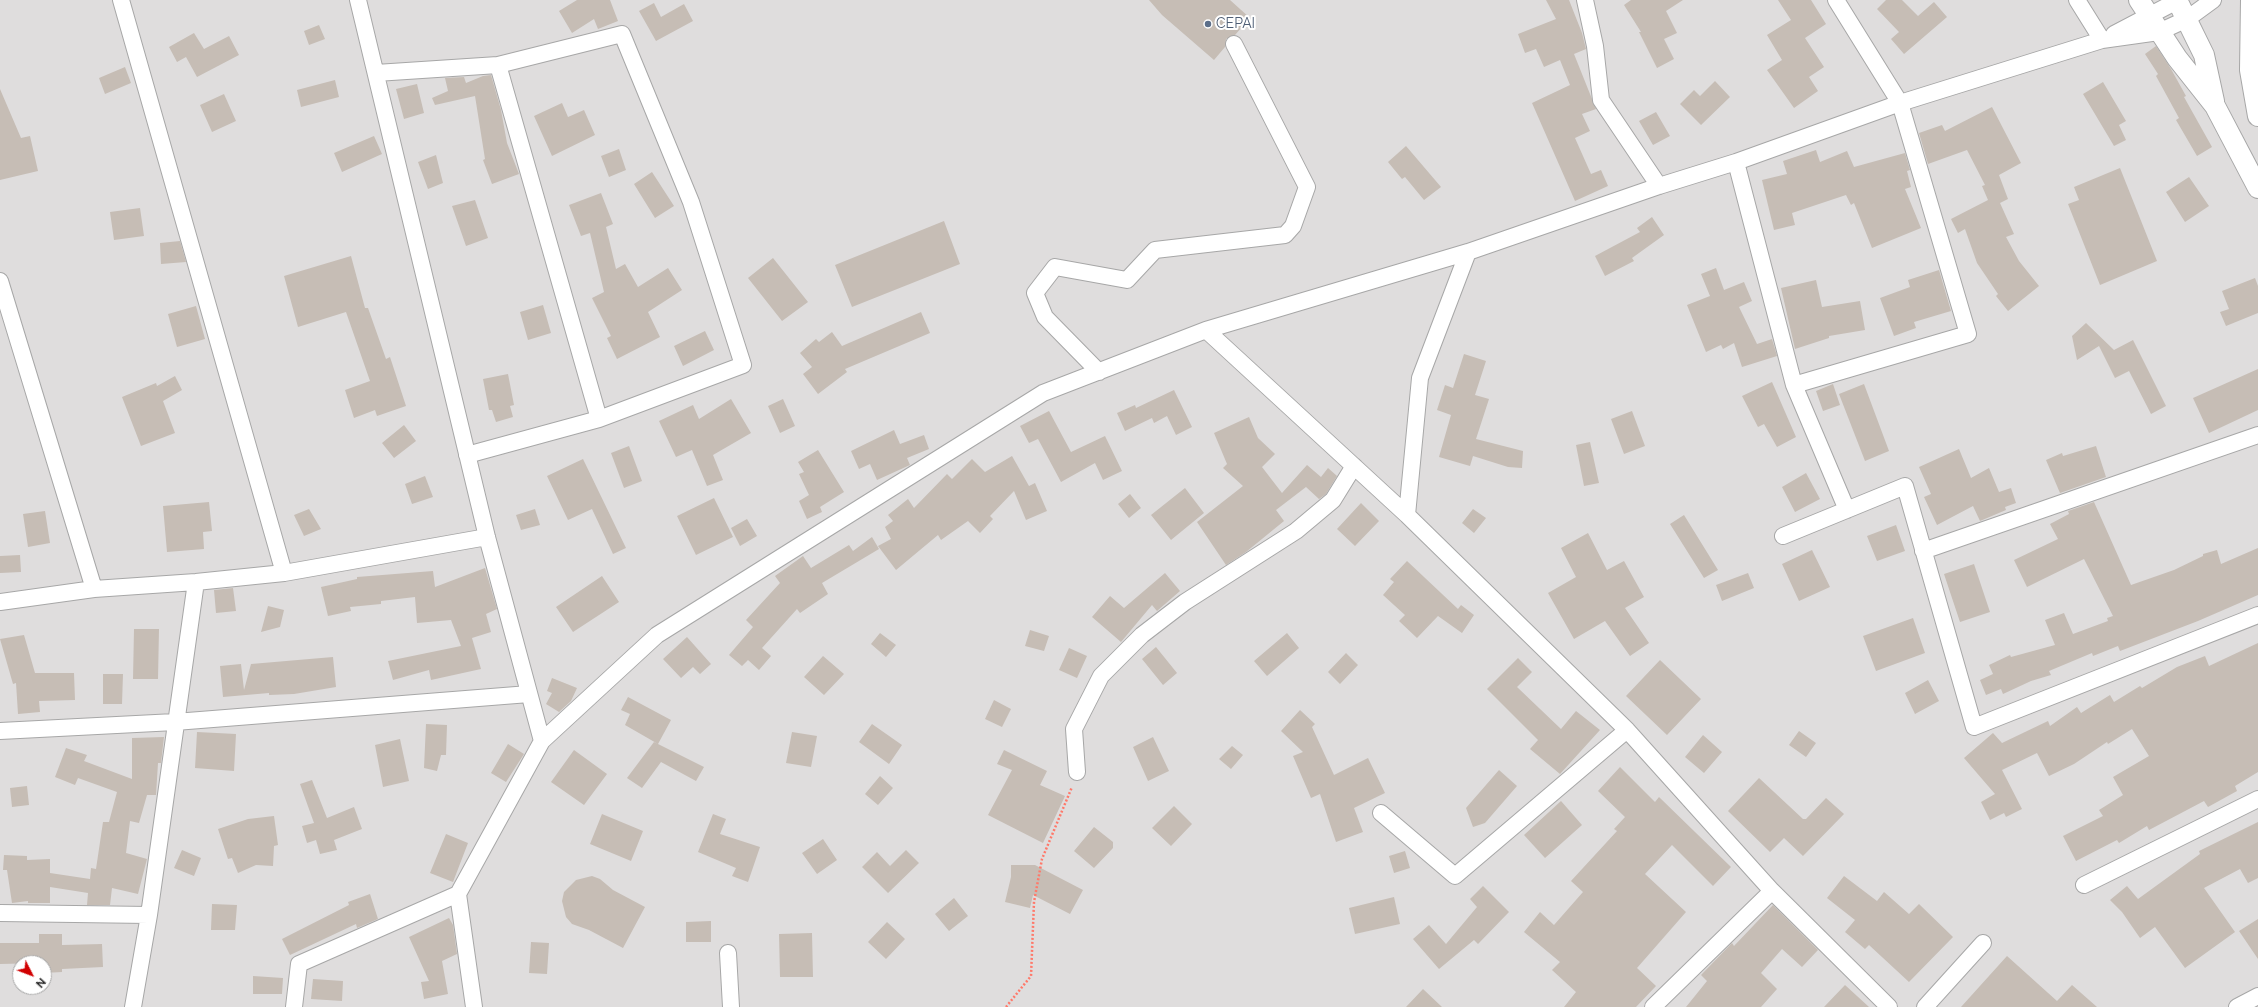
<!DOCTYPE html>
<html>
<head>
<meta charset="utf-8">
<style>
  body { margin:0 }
  #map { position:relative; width:2258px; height:1007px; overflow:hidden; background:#f1eee7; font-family:Raleway,sans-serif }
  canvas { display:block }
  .north { position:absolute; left:12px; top:955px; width:40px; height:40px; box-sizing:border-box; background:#fff; border:1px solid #a6a6a6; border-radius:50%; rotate:132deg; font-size:11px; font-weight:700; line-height:16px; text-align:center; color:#202020 }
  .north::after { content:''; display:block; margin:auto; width:14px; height:18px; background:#d10001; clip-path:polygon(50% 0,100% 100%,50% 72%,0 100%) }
</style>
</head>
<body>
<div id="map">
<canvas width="2258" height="1007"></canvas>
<div class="north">N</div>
</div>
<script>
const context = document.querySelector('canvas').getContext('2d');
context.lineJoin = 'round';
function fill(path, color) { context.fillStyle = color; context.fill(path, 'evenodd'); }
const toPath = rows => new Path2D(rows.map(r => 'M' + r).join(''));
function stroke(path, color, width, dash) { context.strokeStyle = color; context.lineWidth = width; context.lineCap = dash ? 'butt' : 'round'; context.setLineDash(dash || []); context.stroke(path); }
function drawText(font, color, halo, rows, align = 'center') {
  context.font = font + ' Raleway,sans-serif'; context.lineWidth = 4; context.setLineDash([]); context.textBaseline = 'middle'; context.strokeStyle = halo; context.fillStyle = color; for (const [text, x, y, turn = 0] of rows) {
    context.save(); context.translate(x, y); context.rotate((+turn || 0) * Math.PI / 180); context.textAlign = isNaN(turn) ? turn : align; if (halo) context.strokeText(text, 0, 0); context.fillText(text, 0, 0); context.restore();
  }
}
fill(toPath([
  [0,0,2258,0,2258,1007,0,1007],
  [20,963,44,963,44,987,20,987]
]), '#dfdddd');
fill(toPath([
  [577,0,610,0,618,21,598,29,594,19,572,33,559,11],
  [1149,0,1230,0,1250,18,1235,35,1226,39,1225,47,1214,60,1162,15],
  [1546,0,1569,0,1582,33,1586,49,1574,54,1596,109,1582,114,1590,131,1575,138,1591,174,1601,170,1608,186,1575,201,1532,103,1570,85,1560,60,1544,67,1536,49,1525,53,1518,34,1556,19],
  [1631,0,1683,0,1666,11,1677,33,1664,39,1674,59,1657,68,1639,32,1641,32,1624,5],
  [1778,0,1811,0,1826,24,1805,38,1824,67,1809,77,1818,91,1794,108,1767,70,1782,60,1767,35,1791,20],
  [1886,0,1902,0,1918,16,1934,2,1947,17,1904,54,1891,39,1899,32,1877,9],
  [654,3,661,17,684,4,693,21,656,41,639,11],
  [319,25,325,39,309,45,304,31],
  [194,33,204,49,229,36,239,55,197,77,186,57,177,62,169,47],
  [2156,46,2171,69,2186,96,2184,97,2212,147,2197,156,2176,120,2179,118,2156,76,2158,74,2145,54],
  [125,67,131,83,105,94,99,78],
  [491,75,501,110,507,143,519,174,492,184,483,160,485,159,475,96,435,105,432,98,448,91,445,78,464,77,466,83,483,76],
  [335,80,339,97,301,107,297,90],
  [1715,81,1730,97,1701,125,1680,104,1694,90,1700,96],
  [2103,82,2126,121,2119,125,2126,140,2114,146,2083,94],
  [417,84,424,113,404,119,396,89],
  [0,89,21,138,30,136,38,171,0,180],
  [224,94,236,121,212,132,200,105],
  [562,103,568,117,584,110,595,135,552,156,534,116],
  [1992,107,2021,163,1999,175,2008,199,2000,203,2014,234,2006,237,2019,261,2039,286,2008,311,1996,296,1998,294,1977,263,1965,229,1958,233,1951,219,1988,200,1982,186,1985,185,1967,150,1928,164,1919,133,1942,125,1945,131],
  [1656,112,1670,136,1653,145,1639,121],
  [374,136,382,154,342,172,334,153],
  [1406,146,1441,187,1424,200,1405,177,1402,179,1388,162],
  [619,149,626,170,609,177,601,156],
  [1816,150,1820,162,1847,151,1854,167,1905,153,1910,170,1907,171,1911,187,1905,189,1921,228,1872,248,1854,203,1851,205,1846,195,1792,213,1795,225,1774,230,1762,180,1787,174,1783,161],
  [436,155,443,183,428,189,418,162],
  [2120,168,2157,261,2100,285,2068,204,2079,200,2074,187],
  [652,172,674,206,655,218,634,184],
  [2189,177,2209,206,2185,222,2166,192],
  [601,193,613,224,606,227,616,269,625,264,638,287,668,268,682,290,648,312,660,337,617,359,607,338,611,336,592,298,604,292,590,233,581,236,569,205],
  [475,200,488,238,466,246,452,206],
  [140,208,144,236,114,240,110,212],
  [1652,217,1664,235,1632,258,1634,261,1605,276,1595,256,1640,232,1637,228],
  [944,221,960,264,852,307,835,265],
  [180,241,186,262,161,264,160,243],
  [351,256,365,308,368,308,386,359,390,357,406,406,377,416,375,410,354,418,345,390,370,381,346,312,298,327,284,276],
  [773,258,808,302,782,321,748,278],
  [1716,268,1724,290,1744,282,1752,301,1739,307,1757,344,1772,339,1777,356,1742,367,1734,343,1723,349,1721,345,1706,352,1687,305,1710,296,1701,274],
  [1939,270,1951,311,1914,322,1916,328,1894,336,1880,298,1910,287,1908,280],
  [2255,278,2258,286,2258,313,2226,326,2220,312,2229,309,2222,291],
  [1816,280,1822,307,1860,301,1865,330,1829,336,1829,338,1795,349,1781,288],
  [543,305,551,333,528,340,520,312],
  [196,306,205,339,177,347,168,314],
  [921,312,930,333,845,369,847,372,818,394,803,374,812,367,800,353,816,339,819,342,832,332,842,346],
  [2086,323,2114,350,2133,340,2166,406,2151,414,2129,371,2115,378,2099,346,2077,360,2072,336],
  [705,331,714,350,683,366,674,346],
  [1464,354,1486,361,1475,395,1489,399,1476,439,1523,451,1522,468,1508,467,1473,456,1470,466,1439,457,1451,415,1437,410,1445,385,1453,388],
  [2258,369,2258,410,2209,433,2193,398],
  [508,374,514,405,510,406,513,417,496,422,492,410,489,410,483,379],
  [175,376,182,390,163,401,175,433,141,446,122,397,156,383,157,386],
  [1772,382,1796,437,1777,447,1764,424,1758,427,1742,396],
  [1833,384,1840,405,1823,411,1816,391],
  [1864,384,1889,451,1865,461,1839,394],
  [1174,390,1192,427,1176,435,1167,416,1154,423,1152,418,1125,431,1117,413,1135,405,1136,408],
  [731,399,751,433,713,455,723,480,707,486,692,450,676,457,659,421,693,405,699,419],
  [783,399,795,426,780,433,768,406],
  [1049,411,1071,452,1105,436,1122,471,1103,480,1095,463,1061,482,1038,439,1029,443,1020,426],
  [1632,411,1645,446,1624,454,1611,419],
  [1249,417,1258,438,1275,454,1262,467,1282,493,1307,465,1321,477,1328,468,1337,476,1326,494,1319,499,1306,487,1276,510,1284,521,1246,552,1226,565,1197,522,1243,486,1223,468,1227,464,1214,433],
  [404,425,416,441,394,458,382,443],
  [894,430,900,444,924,435,929,449,907,458,910,465,877,480,870,464,859,469,851,451],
  [1590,442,1599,483,1584,486,1576,445],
  [629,446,642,481,624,488,611,453],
  [2096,446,2106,477,2060,493,2046,460,2062,453,2063,456],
  [1959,449,1971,478,1989,468,1999,492,2011,488,2016,503,2005,507,2006,510,1980,521,1973,506,1937,525,1924,497,1931,494,1919,467],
  [818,450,844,492,820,507,822,512,807,519,799,501,809,495,799,474,804,472,798,462],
  [1012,456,1029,486,1035,483,1047,511,1026,520,1014,491,990,516,993,519,980,533,968,521,941,540,938,535,896,570,878,546,891,539,885,527,893,521,888,515,908,499,914,508,947,474,952,479,972,459,985,472],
  [583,459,626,548,613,554,592,509,568,520,547,476],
  [1806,473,1820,499,1795,512,1782,487],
  [425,476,433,497,412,504,405,484],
  [1185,488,1204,513,1171,540,1151,515],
  [1130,494,1141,508,1129,518,1118,504],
  [714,498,733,537,696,555,677,516],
  [209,502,212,531,203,532,204,549,167,552,163,506],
  [2094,502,2131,585,2174,570,2203,556,2203,554,2217,550,2221,564,2258,548,2258,595,2198,621,2120,651,2118,646,2093,656,2092,653,2049,671,2051,675,2031,681,2003,694,2001,689,1986,695,1980,680,1993,674,1989,665,2010,655,2011,657,2055,645,2045,620,2064,613,2073,634,2108,621,2107,618,2113,616,2084,559,2027,587,2014,560,2058,539,2050,524,2069,514,2068,511],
  [1361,503,1379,521,1355,546,1337,529],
  [309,509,321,529,304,536,294,515],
  [535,509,540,525,521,530,516,515],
  [1473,509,1486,518,1474,533,1462,523],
  [45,511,50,543,28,547,23,514],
  [1684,515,1718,570,1704,578,1670,524],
  [747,519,757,536,740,546,731,528],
  [1896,525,1905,551,1877,561,1867,536],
  [1588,533,1607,570,1624,561,1644,597,1625,608,1649,643,1630,656,1605,621,1574,639,1548,593,1576,577,1561,548],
  [872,537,879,549,822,583,828,594,800,613,797,609,762,648,771,656,759,670,748,660,742,666,729,655,753,627,746,620,780,583,775,576,803,556,811,568,849,545,853,551],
  [1812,550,1830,587,1799,601,1782,564],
  [20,555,21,572,0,573,0,556],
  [1407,561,1458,609,1461,605,1474,615,1462,633,1438,616,1417,638,1399,621,1405,615,1383,595,1394,582,1390,579],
  [1974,564,1990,612,1960,622,1944,574],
  [485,568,497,609,486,614,491,632,472,638,481,669,431,680,429,670,393,680,388,661,461,646,451,620,417,623,415,597,381,601,381,604,350,607,351,611,328,616,321,587,357,579,357,577,433,571,435,587],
  [1165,573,1180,591,1157,611,1152,605,1121,642,1092,617,1110,596,1124,608],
  [1748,573,1754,588,1722,601,1716,585],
  [602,576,619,602,573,632,556,607],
  [233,588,236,611,216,613,214,590],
  [268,606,284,610,280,627,261,632],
  [1913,618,1925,653,1876,671,1863,636],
  [134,629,159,629,158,679,133,679],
  [1030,630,1049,636,1044,651,1025,646],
  [880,633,896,645,886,657,871,644],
  [1287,633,1299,648,1267,676,1254,661],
  [24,635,35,673,74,673,75,700,39,701,40,712,18,714,16,683,13,684,0,639],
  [687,637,711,664,700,674,693,667,681,678,663,659],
  [2258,643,2258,772,2235,786,2237,791,2208,807,2204,801,2149,830,2147,826,2119,843,2117,840,2076,861,2063,836,2103,816,2099,810,2123,795,2113,777,2149,756,2132,729,2108,744,2107,742,2074,764,2049,776,2037,753,2002,770,2022,809,2006,817,2004,813,1990,820,1981,802,1995,794,1964,758,1993,733,2002,743,2048,721,2050,726,2077,707,2081,713,2110,695,2114,702,2140,686,2142,688,2177,667,2205,656,2209,666],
  [1156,647,1177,673,1163,685,1142,659],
  [1069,648,1087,656,1077,678,1059,670],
  [1346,653,1358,665,1340,684,1328,672],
  [823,656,844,674,824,695,804,677],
  [333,657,336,687,294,694,269,695,269,693,223,697,220,666,241,664,244,690,251,664],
  [1518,658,1532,672,1517,687,1561,729,1576,711,1600,730,1560,774,1530,749,1538,740,1487,689],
  [1660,660,1701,699,1667,735,1626,696],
  [103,674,123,674,122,704,103,704],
  [552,678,577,688,571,701,559,712,546,704,552,693,547,691],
  [1928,680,1939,701,1915,714,1905,693],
  [628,697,671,720,658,744,625,725,630,714,621,710],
  [994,700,1011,709,1002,727,985,719],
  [1300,710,1315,724,1312,727,1334,775,1368,758,1385,793,1354,808,1363,832,1336,842,1320,794,1311,798,1293,756,1303,752,1281,731],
  [426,724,447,725,446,755,441,755,437,771,424,768],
  [872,724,902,745,889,764,859,742],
  [1799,731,1816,743,1806,757,1789,745],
  [197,732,236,734,234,771,195,768],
  [792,732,817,736,811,767,786,763],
  [1703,735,1722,752,1704,773,1685,757],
  [164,737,161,763,158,763,156,795,147,795,139,823,130,821,126,853,147,859,138,894,112,888,110,905,87,905,88,893,50,887,50,903,28,903,28,901,12,903,7,870,3,870,4,855,27,856,27,860,50,859,50,873,90,879,91,868,96,869,103,822,109,822,117,792,78,778,75,785,55,777,66,748,87,755,84,761,132,779,132,738],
  [1153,737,1169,771,1148,781,1133,747],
  [400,739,409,781,383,787,375,745],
  [654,742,704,767,696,781,661,762,642,788,627,778],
  [508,744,524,754,506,782,491,773],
  [1232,746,1243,755,1231,769,1219,759],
  [574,750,607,774,584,805,551,782],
  [1004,750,1047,771,1040,785,1065,796,1043,843,988,815,1012,770,997,764],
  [1620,767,1655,802,1659,797,1731,867,1713,886,1672,845,1645,874,1686,912,1637,968,1656,986,1636,1007,1564,1007,1576,992,1552,970,1560,962,1524,932,1540,912,1554,925,1583,892,1571,881,1617,831,1614,829,1625,817,1598,791],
  [1499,770,1517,786,1485,823,1473,827,1466,808],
  [880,776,893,788,878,805,865,794],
  [1759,778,1803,819,1806,819,1826,798,1844,814,1803,856,1784,838,1770,852,1728,811],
  [312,780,327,818,354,807,362,829,334,840,337,850,320,854,316,840,307,843,302,826,314,823,300,784],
  [27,786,29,805,12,807,10,788],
  [1561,801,1582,825,1545,858,1524,835],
  [1174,806,1192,824,1171,846,1152,828],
  [602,814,643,831,631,861,590,844],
  [713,814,726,819,720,834,760,847,748,882,732,876,736,868,698,852],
  [274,816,278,845,274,846,273,866,256,865,238,873,232,858,228,859,218,829,248,819],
  [2258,822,2258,878,2248,883,2240,869,2204,888,2235,932,2185,968,2155,927,2140,938,2122,912,2110,900,2127,886,2138,899,2200,854,2199,851],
  [1094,827,1113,842,1113,848,1094,868,1074,851],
  [446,834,468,843,453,882,430,873],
  [823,839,837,860,817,874,802,853],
  [182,850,201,858,194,876,174,868],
  [906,850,919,863,888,893,862,867,877,852,890,866],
  [1405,851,1410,868,1394,873,1389,856],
  [1011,865,1035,865,1083,890,1070,914,1033,895,1030,908,1005,902,1011,877],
  [592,876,600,879,613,890,645,907,623,948,589,930,572,924,566,917,562,901,564,892,576,880],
  [1844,876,1877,901,1884,892,1909,914,1919,904,1953,937,1909,982,1869,945,1865,949,1845,932,1855,920,1827,898],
  [1483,886,1509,912,1478,944,1474,940,1439,969,1413,939,1429,925,1446,944,1477,907,1470,899],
  [370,894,378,919,357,928,356,924,290,955,282,939,349,905,348,902],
  [1394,897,1400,924,1355,934,1349,908],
  [954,898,968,916,949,931,935,914],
  [212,904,237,905,235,930,211,930],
  [1773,905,1818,950,1802,967,1782,949,1761,973,1777,989,1761,1007,1686,1007,1707,981,1701,975,1732,943,1734,946],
  [449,918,453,925,457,954,442,961,448,994,424,999,421,982,429,981,409,937],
  [2258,919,2258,959,2239,931],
  [711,921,711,942,686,942,686,922],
  [887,922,905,939,886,959,868,942],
  [812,933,813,977,780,977,779,934],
  [39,934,62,934,62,945,102,944,103,967,62,969,62,972,44,973,44,963,0,964,0,943,39,943],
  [531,942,549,943,547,974,529,973],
  [2007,956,2057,1001,2072,985,2097,1007,1961,1007],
  [253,976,283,978,282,994,253,994],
  [313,979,343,981,342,1001,311,999],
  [1845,985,1869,1007,1824,1007],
  [1423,989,1442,1007,1406,1007]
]), '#c6bdb5');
const minor = toPath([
  [121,0,284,573],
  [358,0,487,537,542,741],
  [1585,0,1595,46,1601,100,1659,186],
  [2077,0,2102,40],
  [2114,34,2179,0],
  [498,65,599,419],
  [376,73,498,65,622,34,691,202,743,365,599,419,467,455],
  [1736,162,1794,385,1847,510],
  [0,281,94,589],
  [1206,330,1407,515,1627,730,1772,891,1889,1007],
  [1099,372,1045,317,1035,293,1055,267,1127,280,1155,250,1285,235,1293,226,1307,187,1234,44],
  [1794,385,1968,334,1900,103,1836,0],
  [1407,515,1420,378,1468,252],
  [1783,536,1905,486,1974,727,2258,615],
  [1923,551,2258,435],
  [0,602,94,589,196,582,284,573,487,537],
  [0,731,175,722,529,694],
  [1077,772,1074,729,1101,676,1142,635,1185,602,1296,531,1333,500,1354,466],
  [1381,813,1455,876,1627,730],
  [2084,885,2258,799],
  [0,913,149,915],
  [728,953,731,1007],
  [133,1007,149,915,196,582],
  [294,1007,299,964,458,894],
  [474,1007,458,894,542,741,657,635,1043,393,1206,330,1468,252,1659,186,1736,162,1900,103,2102,40,2159,32,2187,19,2213,0],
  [1653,1007,1772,891],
  [1925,1007,1983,943],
  [2237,1007,2258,996]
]);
const tertiary = toPath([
  [2139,0,2177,58,2215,106,2258,188],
  [2177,0,2204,55,2214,101],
  [2251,0,2250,70,2258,116]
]);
stroke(minor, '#a7a7a7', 18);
stroke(tertiary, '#a7a7a7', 22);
stroke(toPath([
  [1006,1007,1031,976,1034,902,1042,859,1072,787]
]), '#ff796a', 2.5, [2, 2]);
stroke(minor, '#fff', 16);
stroke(tertiary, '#fff', 20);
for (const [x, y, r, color] of [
  [1208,24,4,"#5c6f8a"]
]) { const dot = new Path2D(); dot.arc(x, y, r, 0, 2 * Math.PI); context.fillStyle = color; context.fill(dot); stroke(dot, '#fff', 1.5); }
drawText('14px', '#4e5e75', '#fff', [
  ["CEPAI",1216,24]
], 'left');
</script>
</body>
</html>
